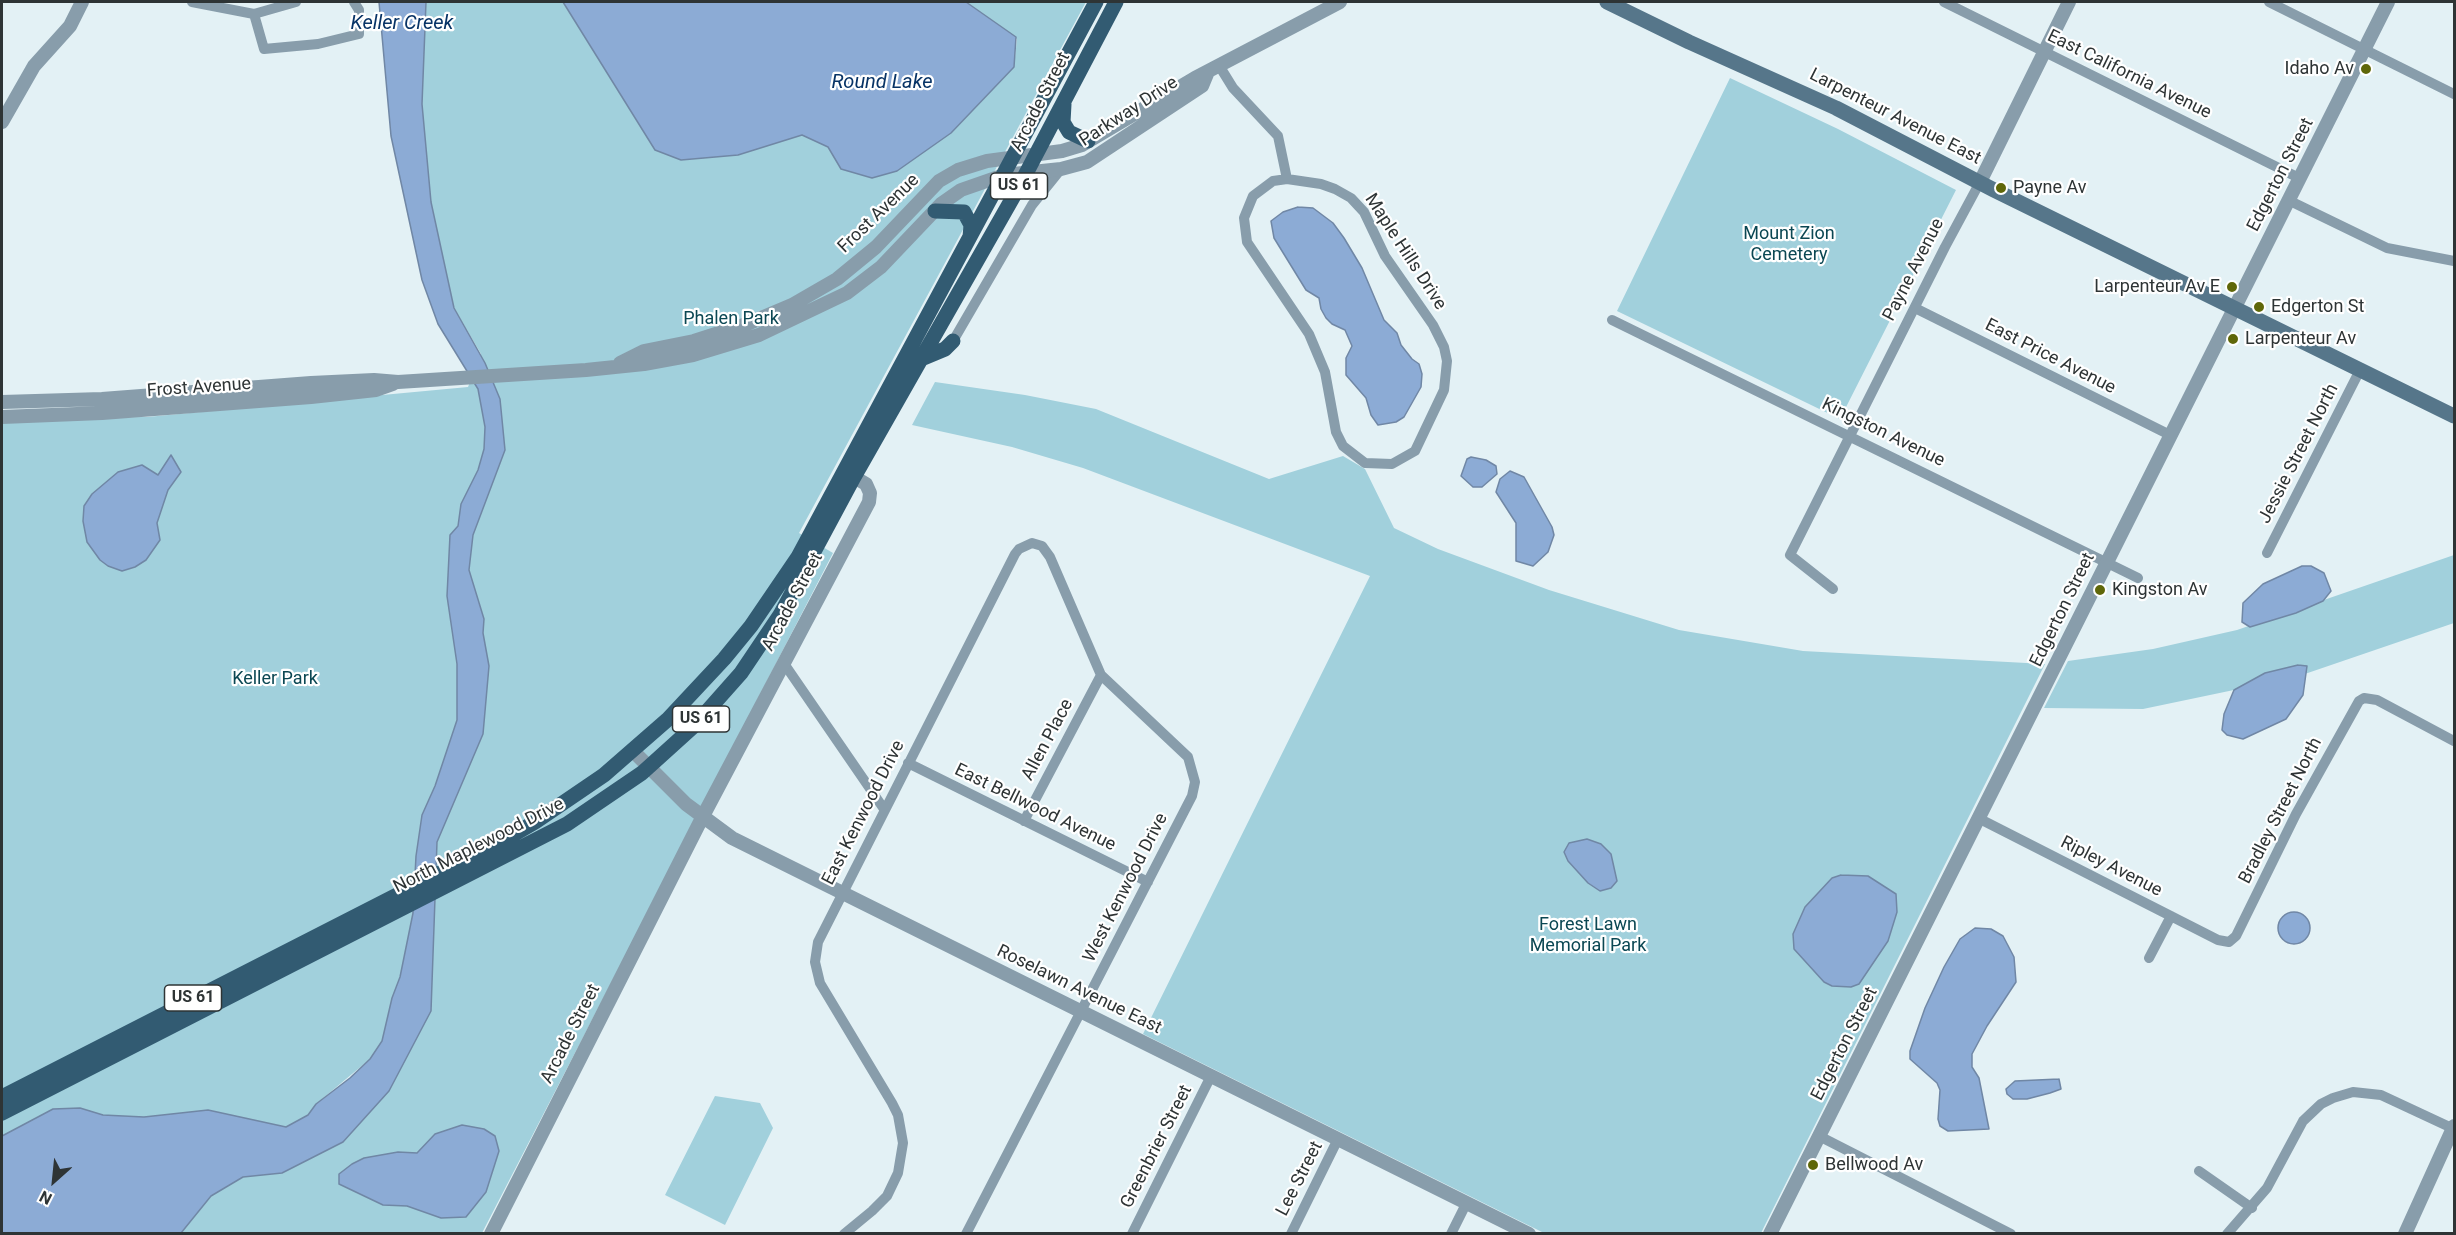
<!DOCTYPE html>
<html>
<head>
<meta charset="utf-8">
<style>
  body { margin:0 }
  #map { position:relative; width:2456px; height:1235px; overflow:hidden; background:#e3f1f5; font-family:Roboto,sans-serif }
  canvas { display:block }
  .frame { position:absolute; inset:0; border:3px solid #2e3435; pointer-events:none }
  .north { position:absolute; left:24px; top:1151px; width:60px; height:60px; -webkit-text-stroke:4px #fff; paint-order:stroke; rotate:207deg; font-size:16px; font-weight:700; line-height:24px; text-align:center; color:#2e3435 }
  .north::after { content:''; display:block; margin:auto; width:21px; height:27px; background:#2e3435; clip-path:polygon(50% 0,100% 100%,50% 72%,0 100%) }
</style>
</head>
<body>
<div id="map">
<canvas width="2456" height="1235"></canvas>
<div class="frame"></div>
<div class="north">N</div>
</div>
<script>
const context = document.querySelector('canvas').getContext('2d');
context.lineJoin = 'round';
function fill(path, color) { context.fillStyle = color; context.fill(path, 'evenodd'); }
const toPath = rows => new Path2D(rows.map(r => 'M' + r).join(''));
function stroke(path, color, width, dash) { context.strokeStyle = color; context.lineWidth = width; context.lineCap = dash ? 'butt' : 'round'; context.setLineDash(dash || []); context.stroke(path); }
function drawText(font, color, halo, rows, align = 'center') {
  context.font = font + ' Roboto,sans-serif'; context.lineWidth = 4.5; context.setLineDash([]); context.textBaseline = 'middle'; context.strokeStyle = halo; context.fillStyle = color; for (const [text, x, y, turn = 0] of rows) {
    context.save(); context.translate(x, y); context.rotate((+turn || 0) * Math.PI / 180); context.textAlign = isNaN(turn) ? turn : align; if (halo) context.strokeText(text, 0, 0); context.fillText(text, 0, 0); context.restore();
  }
}
fill(toPath([
  [426,2,563,2,655,150,681,160,738,155,802,135,828,147,841,169,951,133,1014,67,1017,39,966,2,1086,2,799,533,833,553,482,1233,181,1233,211,1196,243,1177,282,1173,431,1011,433,903,392,998,382,1041,370,1059,316,1104,308,1115,286,1127,208,1110,144,1117,103,1115,80,1108,53,1109,2,1136,2,418,147,417,468,387,481,354,454,308,431,202,422,104],
  [1730,78,1838,129,1956,190,1840,419,1617,311],
  [935,382,1025,395,1096,409,1269,479,1343,456,1365,469,1394,528,1438,549,1549,590,1679,630,1803,651,2045,664,1761,1233,1544,1233,1143,1034,1370,576,1083,468,1012,447,912,425],
  [2454,555,2454,623,2296,677,2143,709,2044,708,2068,661,2153,649,2237,630],
  [715,1096,760,1103,773,1128,725,1225,665,1195]
]), '#a1d0dc');
const water = toPath([
  [379,2,426,2,422,104,431,202,454,308,485,363,500,399,505,450,473,535,469,570,484,619,483,633,489,666,483,734,437,842,431,1011,389,1091,343,1142,282,1173,243,1177,211,1196,181,1233,2,1234,2,1136,53,1109,80,1108,103,1115,144,1117,208,1110,286,1127,308,1115,316,1104,350,1078,370,1059,382,1041,392,998,400,977,413,913,416,856,422,815,435,786,457,720,457,664,447,596,450,535,458,526,461,504,478,470,484,449,485,427,478,389,438,324,422,280,391,136,379,2],
  [563,2,966,2,1016,37,1014,67,951,133,897,171,872,178,841,169,828,147,802,135,738,155,681,160,655,150,563,2],
  [1298,207,1313,208,1333,223,1344,238,1362,268,1384,320,1397,333,1401,345,1412,359,1419,364,1422,374,1421,387,1404,417,1396,422,1378,425,1371,415,1366,398,1346,375,1346,358,1352,346,1345,330,1332,324,1326,318,1321,309,1319,298,1306,290,1274,238,1271,221,1283,212,1298,207],
  [171,455,181,472,168,490,157,523,160,540,146,560,135,567,122,571,108,566,100,560,87,542,83,521,84,506,92,494,118,472,142,465,158,475,171,455],
  [1471,457,1486,460,1496,466,1497,474,1482,487,1473,487,1461,476,1467,459,1471,457],
  [1510,471,1524,477,1552,527,1554,535,1548,552,1533,566,1516,561,1516,523,1496,492,1500,479,1510,471],
  [2302,566,2311,566,2324,573,2331,591,2323,601,2296,613,2250,627,2242,622,2243,603,2263,584,2302,566],
  [2298,665,2307,666,2303,695,2286,719,2243,739,2227,735,2222,730,2224,714,2234,690,2265,673,2298,665],
  [1587,839,1601,844,1611,854,1617,881,1611,888,1600,891,1588,883,1568,861,1564,852,1569,843,1587,839],
  [1841,875,1868,876,1896,894,1897,912,1888,941,1859,984,1851,987,1832,986,1824,982,1794,949,1793,934,1805,907,1832,878,1841,875],
  '2278 928a16 16 0 1 1 32 0a16 16 0 1 1-32 0Z',
  [1975,928,1991,929,2003,936,2014,957,2016,982,1987,1026,1972,1054,1972,1067,1979,1078,1989,1129,1948,1131,1940,1126,1938,1119,1940,1090,1937,1083,1910,1059,1910,1051,1925,1008,1944,967,1960,939,1975,928],
  [2059,1079,2061,1089,2050,1093,2027,1099,2013,1099,2007,1094,2006,1089,2015,1081,2059,1079],
  [462,1125,484,1129,495,1136,499,1151,486,1192,466,1217,441,1218,407,1206,383,1205,339,1184,339,1174,352,1164,364,1158,398,1152,417,1153,435,1134,462,1125]
]);
fill(water, '#8cabd5');
stroke(water, '#7087a5', 1.5);
stroke(toPath([
  [192,2,254,14,296,2],
  [1944,2,2299,178],
  [2269,2,2454,94],
  [254,14,264,49,318,44,359,34,359,10,354,2],
  [1220,67,1233,88,1278,136,1287,179],
  [1287,179,1321,184,1335,189,1351,198,1364,212,1385,256,1433,325,1444,347,1447,361,1444,390,1415,451,1392,464,1365,463,1343,446,1336,432,1325,372,1309,334,1247,242,1244,218,1253,196,1273,181,1287,179],
  [2288,200,2387,248,2454,261],
  [1915,308,2170,435],
  [1612,320,2138,578],
  [953,341,1032,205,1061,169],
  [2267,553,2360,370],
  [1833,589,1790,555,1945,247,1980,182],
  [783,662,884,809],
  [908,763,1148,882],
  [1978,818,2218,940,2229,942,2236,936,2296,814,2359,701,2364,698,2377,700,2454,741],
  [1024,821,1101,675],
  [2149,958,2171,916],
  [1819,1136,2011,1234],
  [2199,1171,2252,1208],
  [844,1234,872,1211,887,1196,898,1173,903,1143,898,1115,892,1103,820,983,815,962,818,942,1015,554,1019,549,1032,543,1042,546,1050,557,1101,675,1188,757,1195,782,1192,796,966,1234],
  [1132,1234,1211,1076],
  [1291,1234,1338,1139],
  [1451,1234,1467,1202],
  [2227,1234,2267,1188,2303,1121,2321,1104,2333,1098,2353,1092,2381,1095,2454,1129]
]), '#889dab', 10);
stroke(toPath([
  [2,122,34,66,70,26,82,2],
  [1980,182,2069,2],
  [620,363,644,351,694,341,747,324,792,305,837,279,876,247,939,181,958,170,987,161,1062,151,1082,145,1195,78,1340,2],
  [2,402,102,399,311,383,374,380,398,382,586,370,644,364,693,355,759,335,847,293,881,267,941,204,961,190,1004,175,1061,169,1087,162,1202,86,1207,74],
  [2,417,102,413,311,397,376,390,393,384],
  [633,751,686,804,732,838,1529,1234],
  [491,1234,702,818,869,502,870,493,866,484,854,477],
  [1770,1234,2388,2],
  [2405,1234,2454,1126]
]), '#889dab', 14);
stroke(toPath([
  [1607,2,1689,42,1836,108,1994,190,2454,416]
]), '#56768a', 15);
stroke(toPath([
  [1064,104,1063,122,1069,132,1088,141],
  [935,211,964,212,971,225,970,237],
  [921,359,945,349,953,341],
  [2,1097,499,843,535,822,604,775,667,720,724,659,751,626,798,557,1096,2],
  [2,1113,567,824,642,773,694,726,741,673,780,615,854,477,1020,185,1116,2]
]), '#325b72', 15);
for (const [x, y, r, color] of [
  [2366,69,6,"#5f6709"],
  [2001,188,6,"#5f6709"],
  [2232,287,6,"#5f6709"],
  [2259,307,6,"#5f6709"],
  [2233,339,6,"#5f6709"],
  [2100,590,6,"#5f6709"],
  [1813,1165,6,"#5f6709"]
]) { const dot = new Path2D(); dot.arc(x, y, r, 0, 2 * Math.PI); context.fillStyle = color; context.fill(dot); stroke(dot, '#fff', 2); }
for (const [x, y, w] of [
  [1019,186,57],
  [701,719,57],
  [193,998,57]
]) { const box = new Path2D(); box.roundRect(x - w / 2, y - 13, w, 26, 4.5); context.fillStyle = '#fff'; context.fill(box); stroke(box, '#2e3435', 1.5); }
drawText('bold 16px', '#2e3435', null, [
  ["US 61",1019,186],
  ["US 61",701,719],
  ["US 61",193,998]
]);
drawText('18px', '#2e3435', '#fff', [
  ["Idaho Av",2354,69,"right"],
  ["Payne Av",2013,188],
  ["Larpenteur Av E",2220,287,"right"],
  ["Edgerton St",2271,307],
  ["Larpenteur Av",2245,339],
  ["Kingston Av",2112,590],
  ["Bellwood Av",1825,1165]
], 'left');
drawText('18px', '#2e3435', '#fff', [
  ["East California Avenue",2129,75,26],
  ["Arcade Street",1041,102,-63],
  ["Parkway Drive",1129,112,-33],
  ["Larpenteur Avenue East",1895,117,27],
  ["Edgerton Street",2281,175,-63],
  ["Frost Avenue",879,214,-44],
  ["Maple Hills Drive",1405,252,57],
  ["Payne Avenue",1914,270,-63],
  ["East Price Avenue",2050,357,27],
  ["Frost Avenue",199,388,-4],
  ["Kingston Avenue",1883,433,26],
  ["Jessie Street North",2299,454,-63],
  ["Arcade Street",793,602,-62],
  ["Edgerton Street",2063,610,-64],
  ["Allen Place",1048,740,-62],
  ["East Bellwood Avenue",1035,808,26],
  ["Bradley Street North",2281,811,-63],
  ["East Kenwood Drive",864,813,-63],
  ["North Maplewood Drive",479,846,-27],
  ["Ripley Avenue",2111,867,27],
  ["West Kenwood Drive",1126,888,-63],
  ["Roselawn Avenue East",1079,990,26],
  ["Arcade Street",571,1034,-63],
  ["Edgerton Street",1845,1044,-63],
  ["Greenbrier Street",1157,1147,-63],
  ["Lee Street",1300,1179,-63]
]);
drawText('18px', '#0b4753', '#fff', [
  ["Mount Zion",1789,234],
  ["Cemetery",1789,255],
  ["Phalen Park",731,319],
  ["Keller Park",275,679],
  ["Forest Lawn",1588,925],
  ["Memorial Park",1588,946]
]);
drawText('italic 20px', '#073366', '#fff', [
  ["Keller Creek",402,24],
  ["Round Lake",882,83]
]);
</script>
</body>
</html>
